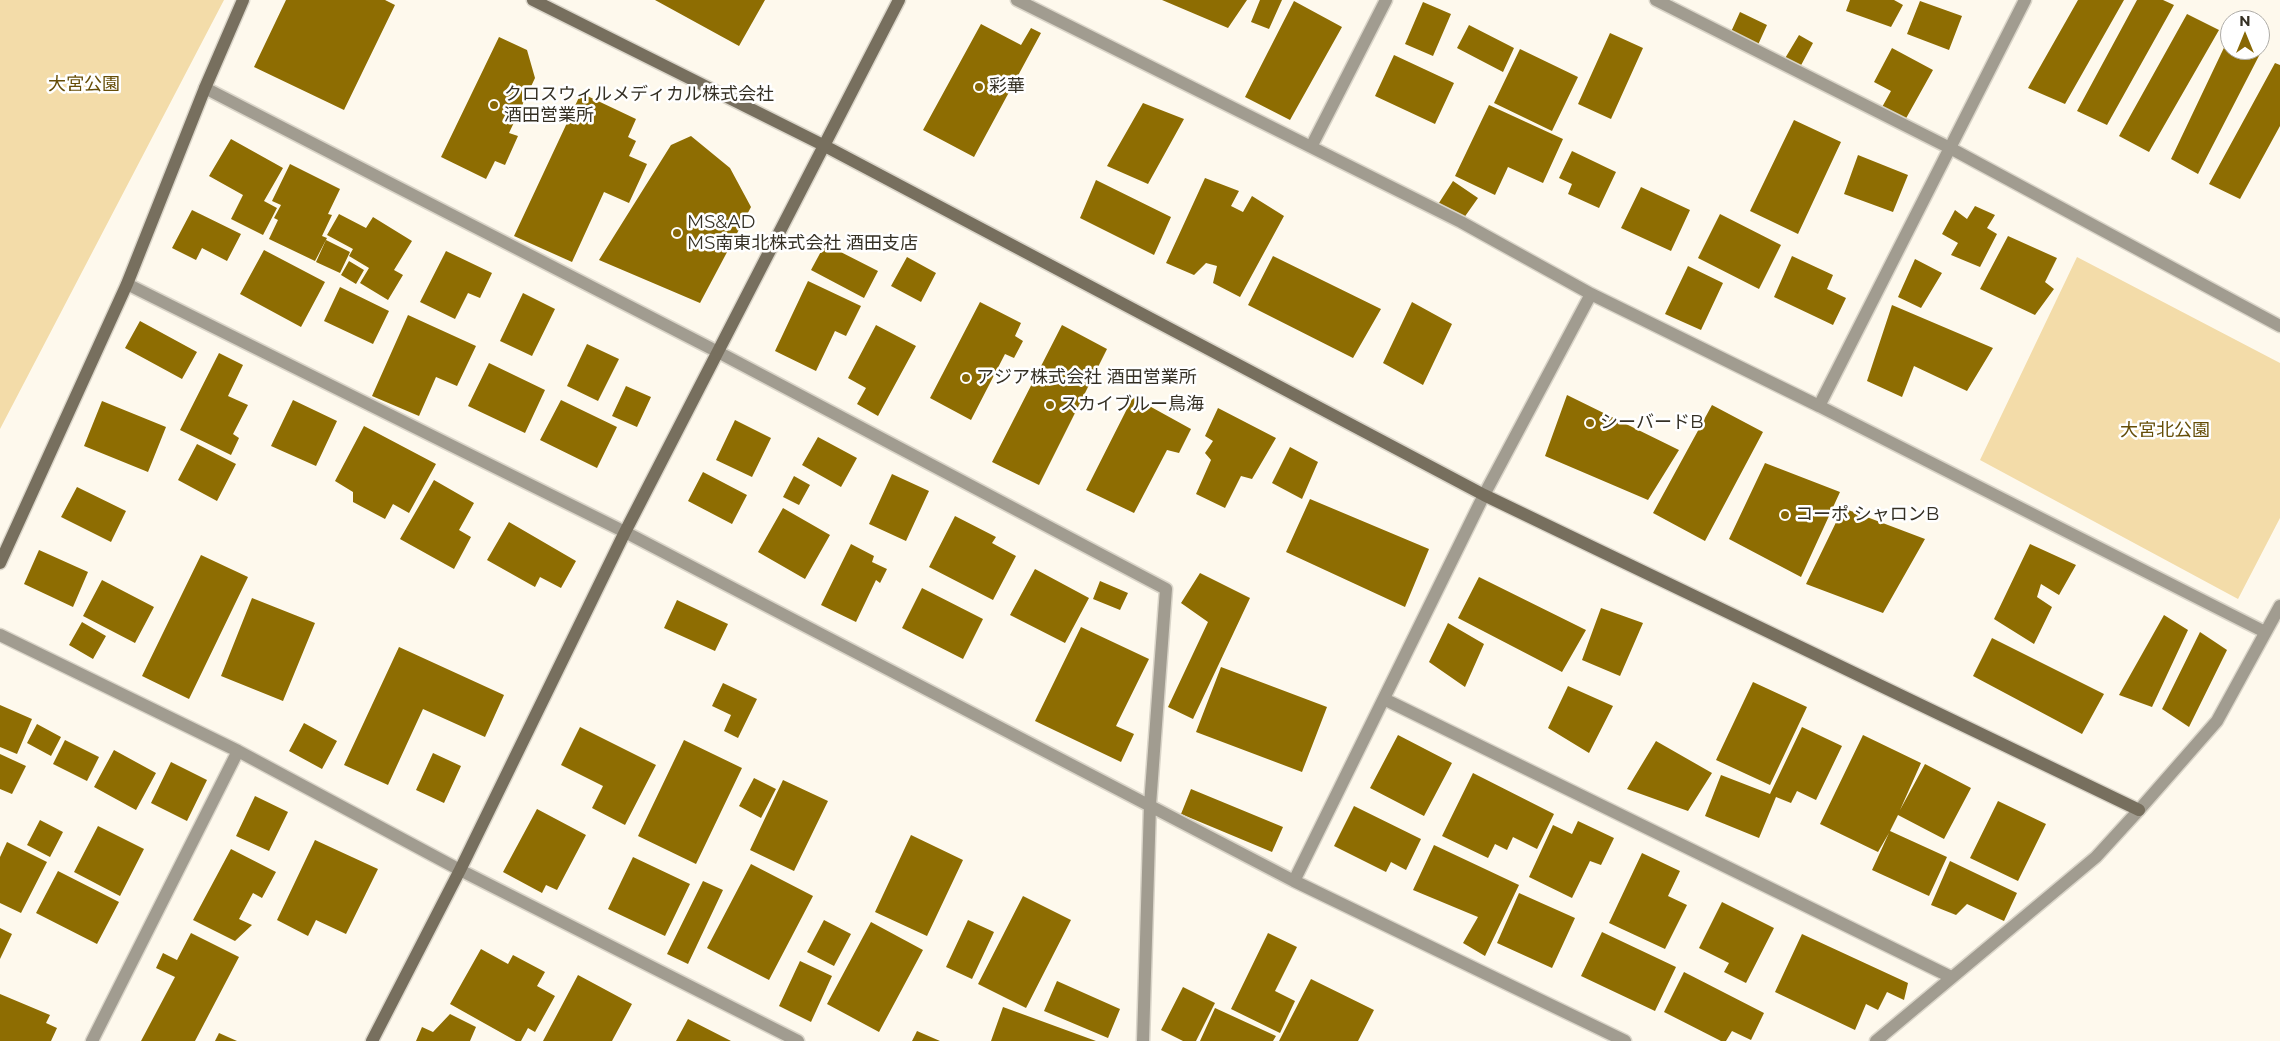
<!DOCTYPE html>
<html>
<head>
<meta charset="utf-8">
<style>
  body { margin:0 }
  #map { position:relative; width:2280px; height:1041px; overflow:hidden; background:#fef9ed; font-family:Montserrat,sans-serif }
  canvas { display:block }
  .north { position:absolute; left:2220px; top:10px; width:50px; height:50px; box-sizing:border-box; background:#fff; border:1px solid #aeaca7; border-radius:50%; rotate:0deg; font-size:14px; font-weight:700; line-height:20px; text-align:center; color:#353024 }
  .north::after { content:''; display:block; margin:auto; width:18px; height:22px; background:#886805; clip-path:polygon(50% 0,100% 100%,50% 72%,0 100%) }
</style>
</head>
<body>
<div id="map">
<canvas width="2280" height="1041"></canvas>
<div class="north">N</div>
</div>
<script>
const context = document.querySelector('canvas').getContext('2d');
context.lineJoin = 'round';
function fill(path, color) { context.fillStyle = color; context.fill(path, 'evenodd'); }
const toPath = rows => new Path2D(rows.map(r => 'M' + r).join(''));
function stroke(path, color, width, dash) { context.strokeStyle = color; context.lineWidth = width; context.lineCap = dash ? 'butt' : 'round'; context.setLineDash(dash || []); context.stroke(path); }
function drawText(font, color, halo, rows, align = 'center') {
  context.font = font + ' Montserrat,"Noto Sans JP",sans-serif'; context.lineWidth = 5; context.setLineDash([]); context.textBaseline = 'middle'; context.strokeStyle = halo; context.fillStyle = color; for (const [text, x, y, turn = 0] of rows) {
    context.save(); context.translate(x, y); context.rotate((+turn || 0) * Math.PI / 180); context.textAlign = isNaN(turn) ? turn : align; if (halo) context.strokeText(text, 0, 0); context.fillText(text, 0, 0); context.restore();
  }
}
fill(toPath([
  [0,0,224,0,0,429],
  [2077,257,2280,363,2280,518,2238,599,1980,460]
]), '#f3dca9');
fill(toPath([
  [286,0,385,0,395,5,344,110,254,67],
  [655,0,765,0,739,46],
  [1162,0,1247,0,1228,28],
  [1260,0,1282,0,1269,29,1251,22],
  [1850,0,1894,0,1903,5,1891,27,1846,11],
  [2078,0,2124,0,2065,104,2028,88],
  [2137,0,2163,0,2174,5,2107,125,2077,111],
  [1294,1,1342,27,1290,120,1245,97],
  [1920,1,1962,16,1949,50,1907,34],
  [1423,2,1451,14,1433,56,1405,44],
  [1740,12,1767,25,1757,47,1730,34],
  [2187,14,2219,30,2149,152,2119,136],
  [981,24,1021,45,1031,28,1041,33,974,157,923,130],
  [1469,25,1514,48,1503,72,1457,48],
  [1610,33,1643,48,1611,119,1578,104],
  [1799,35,1813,43,1799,69,1784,60],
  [2230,35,2230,50,2262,50,2198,174,2171,159],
  [499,37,527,50,535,78,509,133,518,136,505,165,495,161,486,179,441,157],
  [1892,48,1933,70,1904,122,1881,109,1891,91,1874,82],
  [1520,49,1578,77,1552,131,1494,103],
  [1394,55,1454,83,1435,124,1375,96],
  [2275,63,2280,65,2280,126,2240,199,2209,184],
  [581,93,636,119,628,137,636,141,629,156,647,164,629,203,604,192,572,262,514,236],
  [1143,103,1184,119,1148,184,1107,166],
  [1489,105,1563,139,1543,183,1508,167,1495,195,1455,176],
  [1794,120,1841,142,1798,234,1750,211],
  [691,136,730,168,751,207,700,303,599,260,671,145],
  [231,139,283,168,264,201,277,208,263,235,231,219,243,195,209,176],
  [1572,151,1616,172,1599,208,1568,194,1572,184,1559,178],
  [1858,155,1908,175,1893,212,1844,194],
  [290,164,340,189,328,214,332,215,322,236,327,238,315,261,269,239,278,220,274,218,281,205,272,201],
  [1205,178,1239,191,1231,206,1243,212,1252,196,1284,216,1240,297,1213,283,1217,266,1206,263,1194,275,1166,263],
  [1096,180,1171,217,1154,255,1080,218],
  [1453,181,1478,198,1461,222,1437,206],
  [1641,187,1690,210,1671,251,1621,228],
  [1975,206,1995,215,1987,228,1997,234,1980,267,1951,255,1958,243,1942,234,1955,210,1967,219],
  [192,210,241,234,227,261,202,248,196,260,172,248],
  [339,214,366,228,373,217,412,241,394,270,403,275,388,300,360,283,369,268,349,256,353,249,327,235],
  [1720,214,1781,245,1759,289,1698,258],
  [2008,236,2057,258,2045,282,2054,289,2035,315,1980,289],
  [326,240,350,252,340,273,316,262],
  [825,244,878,271,864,298,811,270],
  [264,250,325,282,301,327,240,294],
  [446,251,492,273,480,298,468,293,455,319,420,302],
  [1273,256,1381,309,1353,358,1248,305],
  [1792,256,1833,275,1827,289,1846,298,1833,325,1774,297],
  [907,257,936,273,921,302,891,286],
  [1915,259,1942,273,1921,308,1898,297],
  [349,261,364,270,356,284,341,275],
  [1688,266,1723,283,1701,330,1665,314],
  [808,281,861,306,846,336,835,331,816,371,775,351],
  [340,287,389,311,373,344,324,321],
  [523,293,555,309,532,356,500,341],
  [980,302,1021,323,1015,336,1023,341,1014,358,1005,354,971,420,930,398],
  [1412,302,1452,324,1423,385,1383,363],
  [1892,305,1993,348,1967,391,1914,366,1902,397,1867,381],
  [408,315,476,346,457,386,436,377,419,416,372,396],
  [140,321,197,352,182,379,125,348],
  [876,325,916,346,878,416,857,404,866,388,848,378],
  [1062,325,1107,349,1039,485,992,462],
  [587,344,619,359,598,401,567,386],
  [219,353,243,365,228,396,248,405,233,434,239,438,231,455,180,430],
  [489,363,545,390,525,433,468,406],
  [626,386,651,397,637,427,612,416],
  [1567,395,1679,450,1648,500,1545,456],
  [1133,397,1191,429,1179,453,1167,450,1134,513,1086,490],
  [293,400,337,421,316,466,271,446],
  [561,400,617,427,597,468,540,440],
  [102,401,166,427,148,472,84,446],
  [1712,405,1763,432,1705,541,1653,513],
  [1218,408,1276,438,1252,479,1241,476,1225,508,1196,494,1211,460,1205,453,1213,441,1205,436],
  [735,420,771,438,752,477,716,460],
  [364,426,436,464,409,513,393,504,385,519,353,502,353,492,335,481],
  [818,437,857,458,841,487,802,465],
  [197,444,236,464,217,501,178,480],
  [1290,447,1318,462,1302,499,1272,483],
  [1765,463,1840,492,1801,577,1729,539],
  [703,472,747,495,732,524,688,501],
  [892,474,929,491,906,541,869,524],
  [794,476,810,485,799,505,783,497],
  [434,480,474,503,459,530,471,537,454,569,400,539],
  [77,487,126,511,111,542,61,517],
  [1310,499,1429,549,1405,607,1286,552],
  [783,508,830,535,805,579,758,552],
  [1843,508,1925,539,1883,613,1806,584],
  [955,516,996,537,992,543,1016,556,993,600,929,567],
  [509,522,576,561,561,588,540,577,535,587,487,560],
  [851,544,874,556,872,562,887,569,880,583,876,580,856,622,821,605],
  [2030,544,2076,565,2059,595,2041,584,2037,597,2052,607,2034,644,1994,619],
  [39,550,88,572,73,607,24,584],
  [201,555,248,577,189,699,142,676],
  [1035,569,1089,598,1065,643,1010,615],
  [1200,573,1250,598,1193,719,1168,707,1208,622,1181,603],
  [1479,577,1586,630,1562,672,1458,618],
  [102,580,154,607,135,643,83,616],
  [1100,581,1128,593,1120,610,1093,599],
  [922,588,983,619,963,659,902,628],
  [252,598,315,623,283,701,221,676],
  [677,600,728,624,715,651,664,628],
  [1601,608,1643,623,1620,676,1582,660],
  [2164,615,2188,630,2152,707,2119,695],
  [82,622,106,636,93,659,69,645],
  [1448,623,1484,644,1465,687,1429,662],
  [1081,627,1149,659,1116,726,1134,734,1121,762,1035,721],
  [2200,632,2227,650,2189,727,2162,709],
  [1992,638,2104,694,2082,734,1973,676],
  [399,647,504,695,485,737,423,709,388,785,344,765],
  [1221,667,1327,707,1302,772,1196,732],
  [1753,682,1807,707,1770,785,1716,760],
  [723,683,757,699,738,738,724,731,731,715,712,706],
  [1568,686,1613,706,1589,753,1548,728],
  [0,705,32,719,17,754,0,747],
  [304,723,337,741,322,769,289,751],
  [37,724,61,737,51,756,27,743],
  [580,727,656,765,625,825,592,808,603,786,561,765],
  [1802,727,1842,746,1816,800,1797,791,1791,803,1776,797,1759,838,1705,816,1721,775,1770,794],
  [1398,735,1452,763,1424,816,1370,788],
  [1863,735,1921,763,1900,810,1925,764,1971,788,1944,839,1898,815,1890,831,1947,857,1929,896,1872,870,1889,833,1878,852,1820,824],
  [65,740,99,757,87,781,53,764],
  [684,740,742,768,696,864,638,836],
  [1656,741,1712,773,1688,811,1627,789],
  [114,750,156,773,136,810,94,787],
  [433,753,461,766,444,803,416,790],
  [0,754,26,766,12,794,0,789],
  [171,762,207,780,187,821,151,803],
  [1473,773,1554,814,1537,849,1513,837,1507,850,1495,844,1488,858,1442,836],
  [754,778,776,789,761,818,739,806],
  [783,780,828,801,794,871,750,850],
  [1191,789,1283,827,1272,852,1181,814],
  [255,796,288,812,269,851,236,836],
  [1998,801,2046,824,2018,881,1970,858],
  [1354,806,1421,839,1406,870,1391,862,1386,872,1334,846],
  [537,809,586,835,557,890,546,885,542,893,503,872],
  [40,820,63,832,50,857,27,845],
  [1578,821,1614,838,1601,865,1590,861,1572,898,1529,877,1553,825,1572,834],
  [98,826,144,849,120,896,74,872],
  [911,835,963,860,927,936,875,912],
  [315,840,378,869,346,934,316,920,308,936,277,920],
  [7,842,47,862,21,913,0,903,0,857],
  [1434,845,1519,885,1485,956,1463,943,1478,917,1413,890],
  [231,849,276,872,262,898,253,893,239,919,252,925,235,941,193,920],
  [1642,853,1680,871,1668,896,1687,905,1665,949,1609,923],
  [633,857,690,884,665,936,608,909],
  [1950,861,2017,893,2004,921,1967,904,1956,915,1931,905],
  [751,864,813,896,769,980,707,948],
  [58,871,119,902,97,944,36,913],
  [703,881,723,890,688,964,667,954],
  [1519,893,1575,918,1552,968,1497,943],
  [1023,896,1071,920,1026,1008,978,984],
  [1722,902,1774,928,1746,983,1724,972,1729,963,1699,948],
  [824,920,851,934,834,966,807,952],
  [968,920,994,932,972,979,946,967],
  [871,922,923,950,879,1032,827,1004],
  [0,928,12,934,0,959],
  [1602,932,1676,967,1655,1011,1581,976],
  [191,933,239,957,195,1041,141,1041,175,977,156,968,163,953,177,960],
  [1268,933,1297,947,1275,991,1295,1001,1280,1033,1231,1009],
  [1802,934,1908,983,1904,1000,1887,992,1878,1010,1866,1004,1855,1030,1775,992],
  [481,949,508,964,513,955,545,972,537,986,555,996,535,1032,528,1028,521,1041,516,1041,450,1004],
  [800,961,832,976,811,1022,779,1006],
  [1684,972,1764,1013,1751,1040,1732,1031,1726,1041,1721,1041,1664,1012],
  [578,975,632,1004,612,1041,543,1041],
  [1311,979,1374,1010,1358,1041,1279,1041],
  [1057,981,1120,1009,1108,1038,1044,1011],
  [1183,987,1215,1003,1196,1041,1183,1041,1161,1030],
  [0,994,50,1015,46,1023,57,1028,51,1041,0,1041],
  [1003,1007,1096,1041,991,1041],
  [1215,1008,1276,1036,1273,1041,1200,1041],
  [450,1014,476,1027,470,1041,416,1041,422,1027,433,1032],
  [688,1019,731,1041,676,1041],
  [917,1031,940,1041,912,1041],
  [219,1033,237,1041,215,1041]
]), '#8e6d02');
const street = toPath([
  [1017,0,1461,222,1591,294,1819,406,2025,0],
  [1656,0,1950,148,2280,326],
  [205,88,718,352,1166,589,1150,805,1143,1041],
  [1311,147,1386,0],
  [127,284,625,532,1294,881,1625,1041],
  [1819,406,2265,632],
  [0,635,238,751,460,870,798,1041],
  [1384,699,1951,977],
  [1294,881,1484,495,1591,294],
  [92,1041,238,751],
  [1876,1041,2096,857,2139,810,2217,721,2280,606]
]);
const secondary = toPath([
  [533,0,823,145,1484,495,2139,810],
  [0,563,127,284,205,88,243,0],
  [372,1041,460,870,625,532,899,0]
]);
stroke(street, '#dad5c9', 15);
stroke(secondary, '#dad5c9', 15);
stroke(street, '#a19c90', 12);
stroke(secondary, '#776f5e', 12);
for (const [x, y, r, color] of [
  [979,87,5,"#886805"],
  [494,105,5,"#886805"],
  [677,233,5,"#886805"],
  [966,378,5,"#886805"],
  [1050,405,5,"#886805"],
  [1590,423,5,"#886805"],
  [1785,515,5,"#886805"]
]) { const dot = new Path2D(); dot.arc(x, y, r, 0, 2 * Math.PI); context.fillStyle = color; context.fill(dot); stroke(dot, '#fff', 2); }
drawText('18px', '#654d07', '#fff', [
  ["大宮公園",84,85],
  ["大宮北公園",2165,431]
]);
drawText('18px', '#353024', '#fff', [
  ["彩華",989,87],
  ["クロスウィルメディカル株式会社",504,95],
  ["酒田営業所",504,116],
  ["MS&AD",687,223],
  ["MS南東北株式会社 酒田支店",687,244],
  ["アジア株式会社 酒田営業所",976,378],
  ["スカイブルー鳥海",1060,405],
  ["シーバードB",1600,423],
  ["コーポ シャロンB",1795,515]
], 'left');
</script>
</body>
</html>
